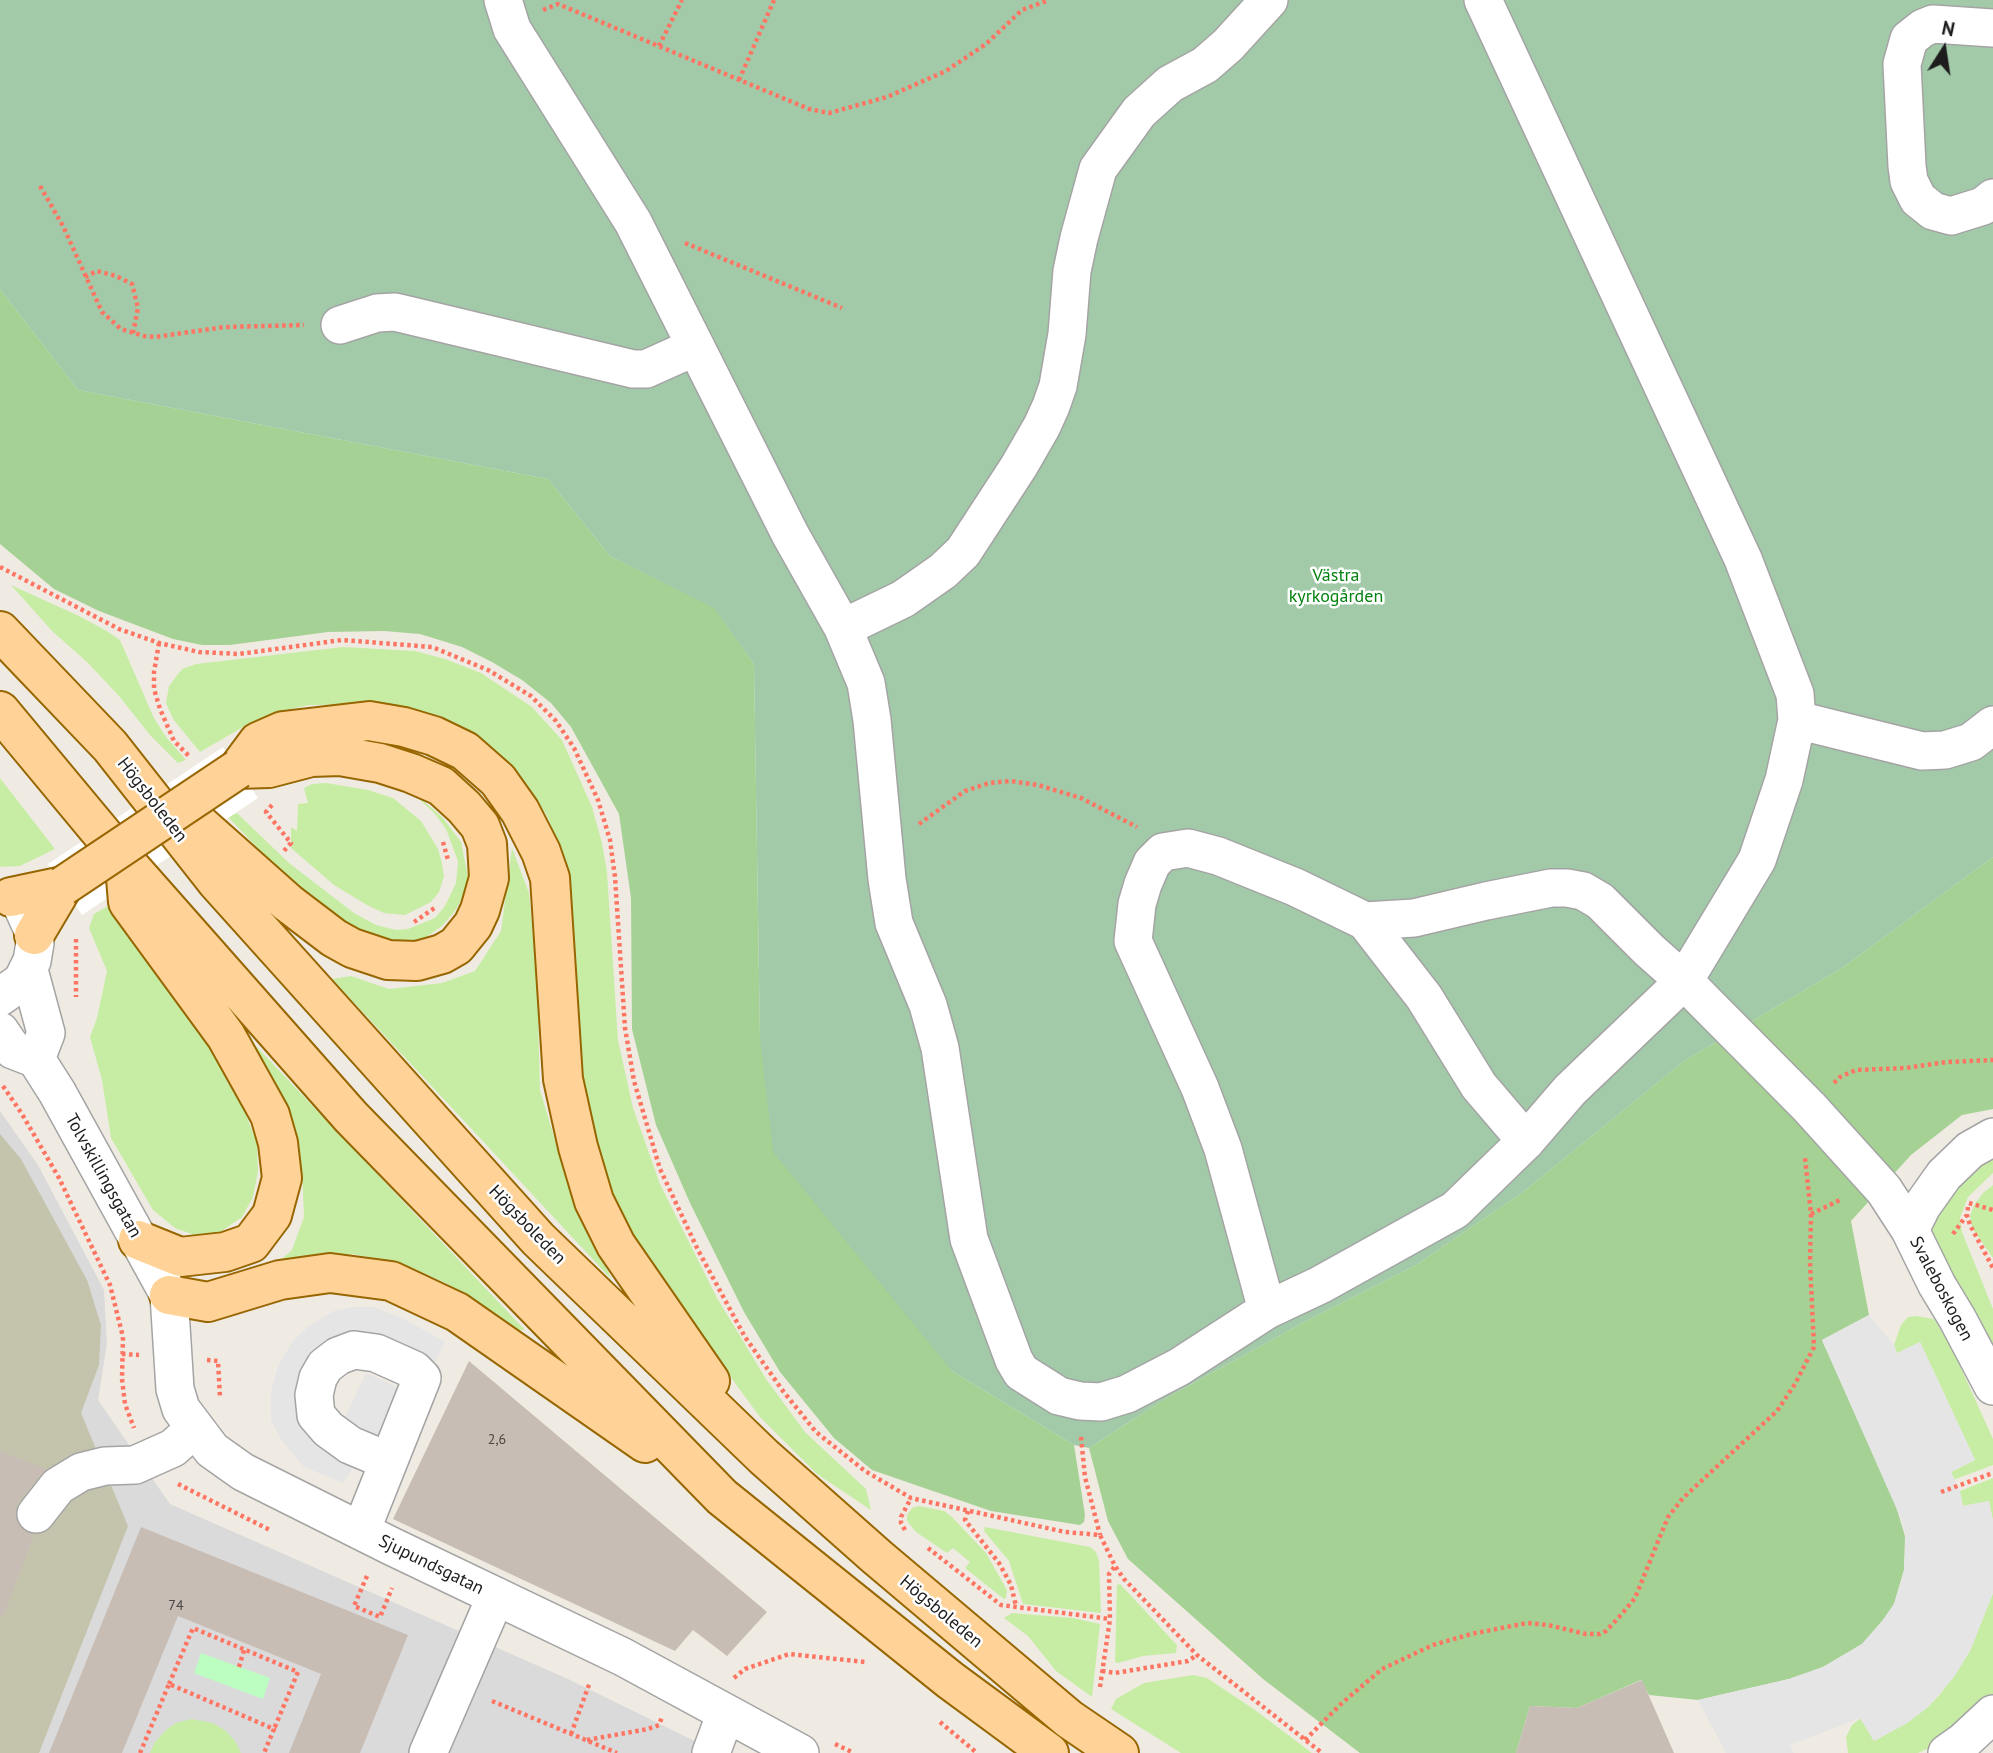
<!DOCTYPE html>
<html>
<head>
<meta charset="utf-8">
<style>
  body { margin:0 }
  #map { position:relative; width:1993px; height:1753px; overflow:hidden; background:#efebe2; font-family:"PT Sans",sans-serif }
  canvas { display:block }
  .north { position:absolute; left:1909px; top:14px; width:70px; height:70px; -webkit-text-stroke:5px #fff; paint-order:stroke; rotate:12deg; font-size:19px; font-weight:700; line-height:28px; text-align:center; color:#1d1d1d }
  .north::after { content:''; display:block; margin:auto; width:24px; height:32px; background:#1d1d1d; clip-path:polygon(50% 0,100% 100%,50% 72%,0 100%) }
</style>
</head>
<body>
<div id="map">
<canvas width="1993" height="1753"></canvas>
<div class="north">N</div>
</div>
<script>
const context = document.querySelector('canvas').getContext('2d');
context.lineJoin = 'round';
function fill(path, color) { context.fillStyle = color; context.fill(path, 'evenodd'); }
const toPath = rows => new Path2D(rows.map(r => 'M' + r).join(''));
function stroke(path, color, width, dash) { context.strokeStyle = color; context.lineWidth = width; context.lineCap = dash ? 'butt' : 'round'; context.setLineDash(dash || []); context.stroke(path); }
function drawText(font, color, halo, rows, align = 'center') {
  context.font = font + ' "PT Sans",sans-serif'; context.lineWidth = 5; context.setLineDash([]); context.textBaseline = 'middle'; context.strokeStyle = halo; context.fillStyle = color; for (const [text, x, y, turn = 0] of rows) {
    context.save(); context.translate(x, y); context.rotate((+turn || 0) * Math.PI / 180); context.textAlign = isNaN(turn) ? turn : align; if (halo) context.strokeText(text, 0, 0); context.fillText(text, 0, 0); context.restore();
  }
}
fill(toPath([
  [0,1111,38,1165,104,1290,107,1343,98,1400,170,1504,568,1679,719,1753,0,1753]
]), '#dbdada');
fill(toPath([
  [0,1134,21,1159,87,1280,101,1325,99,1365,81,1413,128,1526,39,1753,0,1753]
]), '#c4c4ad');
fill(toPath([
  [11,585,79,616,105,630,120,640,154,718,166,737,186,760,178,763,150,735,119,696,87,662,52,631],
  [343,647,415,651,445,659,481,673,532,707,562,740,592,807,602,843,607,872,618,1040,633,1108,660,1184,717,1298,766,1379,805,1432,866,1489,871,1510,817,1474,760,1417,654,1273,607,1190,578,1060,568,893,562,850,546,814,519,775,465,730,425,713,389,704,309,705,273,713,243,727,200,752,173,719,166,703,169,686,182,669,196,664],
  [0,778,55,849,20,866,0,867],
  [326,783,368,790,393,798,421,821,438,849,442,863,444,876,439,892,431,902,405,915,384,913,367,905,334,885,291,848,291,827,297,831,298,804,308,803,304,788,312,784],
  [417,795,443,818,461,842,468,877,464,895,455,911,442,926,422,940,395,940,373,937,349,927,289,881,228,817,237,813,289,863,354,913,376,925,396,930,408,929,435,918,445,906,456,883,458,861,446,829,435,814,418,798],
  [512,848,529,893,537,982,540,1090,571,1194,612,1280,332,979,351,976,389,989,442,983,475,971,501,931],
  [108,906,115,911,177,996,224,1070,245,1112,257,1144,258,1171,253,1197,242,1217,220,1232,197,1236,175,1228,153,1210,111,1138,102,1080,90,1037,97,1018,107,971,89,928,94,914],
  [255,1045,525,1330,511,1330,446,1283,397,1262,352,1254,303,1261,264,1275,292,1250,304,1217,302,1169,284,1116,248,1051],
  [1993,1153,1993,1173,1968,1197,1960,1218,1962,1232,1993,1309,1993,1369,1932,1234,1934,1220,1944,1199],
  [1993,1185,1993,1258,1972,1228,1970,1216,1974,1205,1983,1193],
  [1916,1316,1934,1319,1951,1346,1993,1439,1993,1465,1953,1480,1951,1472,1975,1460,1920,1342,1896,1354,1894,1345,1901,1325,1908,1317],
  [1993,1478,1993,1521,1989,1501,1963,1506,1960,1498,1960,1491],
  [919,1506,944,1511,952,1517,986,1553,1007,1590,1006,1598,1004,1599,999,1595,965,1568,970,1562,953,1548,947,1553,916,1532,907,1521,907,1515,912,1508],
  [985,1527,1090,1547,1096,1552,1099,1561,1101,1613,1023,1604,1009,1561,984,1531],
  [1120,1584,1177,1645,1176,1653,1143,1656,1118,1663,1115,1662,1117,1585],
  [1993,1593,1993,1695,1958,1729,1936,1745,1918,1753,1848,1753,1846,1737,1852,1725,1861,1718,1874,1741,1907,1723,1928,1707,1942,1692,1970,1651],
  [1012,1613,1073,1618,1100,1624,1092,1697,1056,1671,1028,1636,1004,1618],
  [1193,1675,1207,1678,1255,1710,1312,1753,1181,1753,1111,1709,1116,1699,1144,1683],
  [191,1719,213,1723,226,1731,235,1741,241,1753,150,1753,155,1742,166,1730,176,1723]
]), '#c7eda5');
fill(toPath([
  [0,289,78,390,548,479,610,556,714,607,754,664,760,1038,952,1371,1074,1445,1085,1515,1084,1522,1080,1525,991,1511,872,1470,834,1438,780,1372,744,1312,690,1203,656,1125,632,1029,631,898,619,814,571,727,551,703,522,680,492,662,462,647,420,634,384,631,328,632,230,645,202,645,173,639,99,611,54,589,0,544],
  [1993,857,1993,1109,1962,1115,1911,1155,1851,1221,1869,1315,1822,1340,1895,1503,1905,1536,1904,1570,1894,1604,1883,1620,1862,1644,1823,1667,1789,1679,1698,1700,1649,1695,1641,1680,1577,1708,1530,1706,1516,1753,1360,1753,1263,1679,1128,1559,1108,1521,1089,1448,1168,1397,1308,1320,1416,1265,1523,1192,1684,1061,1842,968]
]), '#a6d194');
fill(toPath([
  [0,0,1993,0,1993,857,1842,968,1684,1061,1523,1192,1416,1265,1308,1320,1168,1397,1089,1448,1074,1445,952,1371,773,1152,760,1038,754,664,714,608,610,556,548,479,78,390,0,289]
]), '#a2caa8');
fill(toPath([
  [201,1653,270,1678,263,1699,194,1673]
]), '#bcfdc2');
fill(toPath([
  [354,1307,374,1307,408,1321,445,1342,434,1365,374,1336,299,1417,309,1436,354,1466,343,1483,304,1467,282,1441,271,1421,271,1392,278,1366,293,1341,309,1326,334,1311],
  [1869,1315,1894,1345,1897,1353,1920,1342,1975,1460,1951,1472,1960,1491,1963,1506,1989,1501,1993,1521,1993,1593,1970,1651,1954,1677,1928,1707,1907,1723,1874,1741,1860,1718,1790,1745,1794,1753,1726,1753,1698,1700,1789,1679,1823,1667,1862,1644,1883,1620,1894,1604,1904,1570,1905,1554,1905,1536,1902,1521,1822,1340],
  [366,1373,401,1389,379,1436,344,1419]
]), '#e5e5e5');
fill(toPath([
  [223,747,258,798,82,915,48,864]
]), '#fff');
fill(toPath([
  [469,1361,767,1612,727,1656,693,1630,675,1651,393,1519],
  [0,1451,46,1469,19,1501,15,1510,17,1522,24,1531,34,1535,3,1617,0,1616],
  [141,1527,408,1635,360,1753,289,1753,321,1674,178,1616,122,1753,49,1753],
  [1642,1680,1674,1753,1516,1753,1530,1706,1577,1708]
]), '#c7bdb5');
const minor = toPath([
  [503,0,512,29,633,222,790,534,843,628,903,599,943,571,963,552,1019,466,1042,426,1051,406,1058,386,1067,334,1072,271,1079,238,1098,169,1139,112,1170,84,1205,65,1228,45,1269,0],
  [1483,0,1743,559,1795,694,1797,720],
  [1993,28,1933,24,1923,28,1909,39,1902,64,1907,166,1909,181,1918,199,1933,211,1951,216,1983,206,1993,198],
  [340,325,377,313,395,312,633,369,646,369,695,347],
  [843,628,866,683,872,720,887,879,894,923,928,1005,940,1048,969,1239,1014,1360,1021,1372,1059,1396,1080,1401,1101,1402,1127,1394,1179,1367,1267,1310,1223,1149,1200,1088,1133,941,1137,904,1143,884,1152,863,1163,852,1188,848,1218,856,1295,887,1365,921,1414,918,1486,901,1551,888,1567,888,1583,891,1600,901,1649,950,1684,981,1570,1090,1526,1141,1455,1210,1320,1285,1267,1310],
  [1365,921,1424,997,1479,1086,1526,1141],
  [29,970,46,1033,36,1059],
  [0,997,22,981,32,961,35,943,33,930,23,908],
  [0,1031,13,1050,36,1059,57,1092,169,1295,175,1389,181,1409,212,1450,243,1472,391,1546,623,1657,800,1753],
  [1993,1137,1970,1150,1944,1175,1922,1206,1910,1230,1937,1285,1957,1318,1993,1386],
  [1910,1230,1884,1190,1809,1107,1684,981,1757,860,1784,780,1797,720,1922,751,1945,750,1971,742,1993,725],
  [36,1514,58,1486,81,1472,105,1466,135,1465,173,1448,194,1429],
  [361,1531,422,1378,414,1370,376,1353,354,1350,338,1356,325,1366,318,1378,314,1395,316,1415,328,1429,350,1445,388,1461],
  [428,1753,496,1596],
  [711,1753,726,1713],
  [1947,1753,1964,1741,1993,1714]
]);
const major = toPath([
  [0,631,110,746,217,882,538,1239,764,1457,877,1557,1069,1719,1119,1753],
  [0,711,124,860,351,1117,722,1497,950,1680,1049,1753],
  [238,769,258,742,283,731,369,721,404,727,434,736,465,751,498,780,520,811,541,852,550,878,563,1079,578,1147,594,1201,616,1245,710,1381],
  [181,808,288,903,334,938,352,948,388,960,417,961,442,954,456,946,473,925,480,910,489,878,487,844,480,826,464,807,441,786,411,773,380,763,340,756,311,757,269,768,238,769],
  [125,867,128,902,226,1036,270,1115,278,1143,282,1178,272,1215,251,1243,225,1252,180,1257,138,1240],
  [11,897,63,886],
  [34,935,63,886],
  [169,1295,208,1302,280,1280,330,1273,391,1281,457,1312,645,1443]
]);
stroke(minor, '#a4a4a4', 40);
stroke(major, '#976600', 42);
stroke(toPath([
  [543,10,558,4,809,109,829,113,887,97,946,71,986,44,1022,10,1049,0],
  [659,46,682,0],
  [739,80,774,0],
  [40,186,63,226,102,312,121,329,144,336,155,337,225,327,304,325],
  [685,243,842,308],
  [85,277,97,271,116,276,132,284,138,308,133,333],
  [0,567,119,629,159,643,199,652,239,654,342,640,432,647,488,670,531,696,556,721,574,748,598,800,610,840,615,877,625,1028,634,1081,660,1169,698,1250,745,1337,783,1391,816,1432,865,1471,911,1498,1065,1532,1100,1535,1115,1566,1124,1579,1197,1655,1322,1753],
  [159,643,154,672,154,689,160,709,174,741,190,757],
  [272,805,266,812,291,843,283,852],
  [919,824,965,791,989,783,1011,781,1038,785,1081,798,1137,827],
  [443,842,448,860],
  [414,922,436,907],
  [76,939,76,997],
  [1834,1083,1840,1077,1856,1070,1906,1068,1947,1062,1993,1060],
  [3,1086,22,1114,59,1178,110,1285,123,1337,122,1379,125,1404,134,1428],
  [1969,1203,1993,1210],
  [1968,1207,1967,1215,1970,1225,1993,1268],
  [1811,1214,1842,1199],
  [1953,1234,1966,1216],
  [122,1354,139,1355],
  [207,1360,218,1361,220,1397],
  [1081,1437,1085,1477,1100,1535],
  [178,1484,270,1530],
  [1941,1492,1993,1473],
  [968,1511,965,1520,999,1563,1011,1585,1016,1606],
  [905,1530,901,1523,901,1517,911,1498],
  [928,1548,1001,1605,1110,1619],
  [367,1576,354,1606,380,1617,392,1588],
  [239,1667,244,1650],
  [1102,1671,1115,1673,1188,1661,1197,1655],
  [734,1678,745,1669,789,1654,865,1662],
  [169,1684,193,1628,298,1672,274,1729],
  [1100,1687,1110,1619,1109,1574,1115,1566],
  [492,1701,617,1753],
  [940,1722,977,1753],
  [571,1734,590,1682],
  [587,1740,648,1729,659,1725,662,1717],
  [1305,1740,1342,1703,1382,1669,1433,1645,1471,1634,1527,1623,1548,1625,1586,1634,1600,1634,1606,1631,1621,1615,1635,1598,1668,1517,1683,1498,1777,1411,1795,1384,1814,1347,1810,1263,1811,1214,1805,1158],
  [835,1744,854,1753],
  [140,1753,169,1684,274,1729,264,1753]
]), '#ff7564', 4.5, [3.5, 3.5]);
stroke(minor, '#fff', 37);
stroke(major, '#ffd398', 38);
const majorBridge = toPath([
  [63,886,238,769]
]);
stroke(majorBridge, '#976600', 42, []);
stroke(majorBridge, '#ffd398', 38);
drawText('14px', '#484543', null, [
  ["2,6",497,1440],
  ["74",176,1606]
]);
drawText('18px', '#048210', '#fff', [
  ["Västra",1336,576],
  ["kyrkogården",1336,597]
]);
drawText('18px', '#1d1d1d', '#fff', [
  ["Högsboleden",152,800,52],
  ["Tolvskillingsgatan",103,1176,61],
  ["Högsboleden",527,1225,46],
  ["Svaleboskogen",1941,1289,62],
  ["Sjupundsgatan",431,1565,26],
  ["Högsboleden",941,1612,40]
]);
</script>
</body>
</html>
